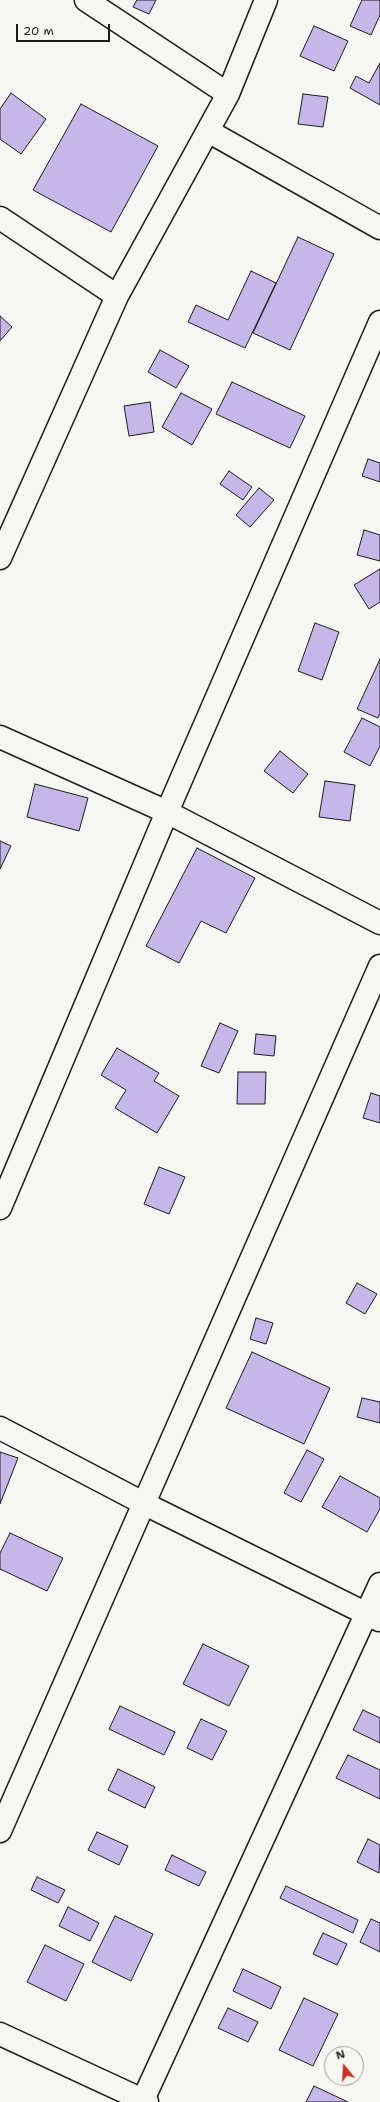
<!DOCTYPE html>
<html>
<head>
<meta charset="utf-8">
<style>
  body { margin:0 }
  #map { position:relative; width:380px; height:2102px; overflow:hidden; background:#f6f6f2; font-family:"Shantell Sans",sans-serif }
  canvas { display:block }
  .north { position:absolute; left:324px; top:2046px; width:40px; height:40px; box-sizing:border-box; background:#f6f6f2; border:1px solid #9f9f9c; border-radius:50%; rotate:342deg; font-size:11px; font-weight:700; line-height:16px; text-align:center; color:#1c1c1c }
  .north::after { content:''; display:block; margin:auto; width:14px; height:18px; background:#c8321e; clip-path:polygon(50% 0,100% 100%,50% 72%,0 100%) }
  .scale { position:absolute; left:16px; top:24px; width:94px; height:18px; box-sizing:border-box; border:2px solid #1c1c1c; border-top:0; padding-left:5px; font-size:12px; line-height:14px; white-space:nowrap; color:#1c1c1c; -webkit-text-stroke:3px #f6f6f2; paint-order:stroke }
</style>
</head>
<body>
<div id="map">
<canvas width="380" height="2102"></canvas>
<div class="north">N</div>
<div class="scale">20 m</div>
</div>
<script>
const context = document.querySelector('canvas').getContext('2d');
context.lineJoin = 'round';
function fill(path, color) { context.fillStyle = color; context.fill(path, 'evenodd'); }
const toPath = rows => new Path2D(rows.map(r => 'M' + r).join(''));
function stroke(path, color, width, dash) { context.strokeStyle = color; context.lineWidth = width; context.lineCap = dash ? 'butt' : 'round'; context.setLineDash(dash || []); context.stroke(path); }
const building = toPath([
  [137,0,156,0,149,14,133,7,137,0],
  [362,0,380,0,380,15,371,35,350,26,362,0],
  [314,26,348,41,334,71,300,56,314,26],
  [380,63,380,105,350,88,356,76,369,83,380,63],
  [11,93,46,119,21,154,0,139,0,109,11,93],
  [303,94,328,97,323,127,298,124,303,94],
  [81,104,158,146,111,232,33,190,81,104],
  [298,237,334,254,290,350,253,333,298,237],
  [251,271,276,283,245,348,188,322,196,305,228,320,251,271],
  [0,316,12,327,0,341,0,316],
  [160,350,189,366,176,388,148,372,160,350],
  [232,382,305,416,290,448,216,414,232,382],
  [181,393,212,409,192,445,162,427,181,393],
  [150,402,154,432,129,436,124,406,150,402],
  [368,459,380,463,380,482,362,476,368,459],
  [229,471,252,487,243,500,220,484,229,471],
  [259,488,274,500,250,527,236,515,259,488],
  [364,530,380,535,380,561,357,555,364,530],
  [380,569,380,602,369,609,354,585,380,569],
  [315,623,339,632,322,680,298,671,315,623],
  [380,659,380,714,378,718,357,709,380,659],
  [362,718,380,727,380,746,370,766,344,752,362,718],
  [280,751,308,774,293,793,264,771,280,751],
  [325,781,355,785,350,821,319,817,325,781],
  [35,784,88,798,79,831,27,817,35,784],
  [0,841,11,846,0,869,0,841],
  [197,848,255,878,226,933,201,921,179,963,146,946,197,848],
  [220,1023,238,1031,219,1073,201,1066,220,1023],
  [256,1034,276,1036,274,1056,254,1054,256,1034],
  [117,1048,159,1073,154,1081,179,1096,157,1133,115,1108,126,1090,101,1075,117,1048],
  [238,1072,266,1072,265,1104,237,1104,238,1072],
  [371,1093,380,1096,380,1123,363,1118,371,1093],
  [159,1167,185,1177,169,1214,144,1204,159,1167],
  [357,1283,377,1294,365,1314,346,1303,357,1283],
  [256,1318,273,1323,266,1344,250,1339,256,1318],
  [252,1352,330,1388,304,1444,226,1408,252,1352],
  [362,1398,380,1402,380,1423,357,1417,362,1398],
  [307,1450,324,1459,301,1502,284,1493,307,1450],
  [0,1452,18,1458,0,1504,0,1452],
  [340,1476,380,1498,380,1509,367,1532,322,1507,340,1476],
  [10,1533,63,1558,47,1591,0,1569,0,1553,10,1533],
  [203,1644,249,1666,229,1706,183,1684,203,1644],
  [120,1706,175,1732,164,1755,109,1729,120,1706],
  [363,1710,380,1718,380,1743,353,1730,363,1710],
  [201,1719,227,1731,212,1760,187,1748,201,1719],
  [348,1755,380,1770,380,1799,336,1778,348,1755],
  [118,1769,155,1787,145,1808,108,1790,118,1769],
  [97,1832,128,1846,119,1865,88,1850,97,1832],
  [368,1839,380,1845,379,1873,357,1862,368,1839],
  [172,1855,206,1872,199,1886,165,1870,172,1855],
  [37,1877,65,1890,58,1903,31,1890,37,1877],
  [286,1886,358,1920,353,1933,280,1898,286,1886],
  [68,1907,99,1923,90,1941,59,1926,68,1907],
  [115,1916,153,1934,131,1981,92,1962,115,1916],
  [371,1919,380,1923,380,1952,360,1942,371,1919],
  [323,1933,347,1944,337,1965,313,1954,323,1933],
  [45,1945,84,1964,66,2001,27,1982,45,1945],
  [243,1969,281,1987,271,2009,233,1991,243,1969],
  [304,1998,338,2014,313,2066,279,2050,304,1998],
  [228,2008,258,2022,248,2042,218,2028,228,2008],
  [314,2086,348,2102,306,2102,314,2086]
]);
fill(building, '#c5b7e8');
stroke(building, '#1c1c1c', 1);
const minor = toPath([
  [86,0,228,94],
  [208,131,380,228],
  [0,218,117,296],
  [0,558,117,296,228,94,266,0],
  [0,737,167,812,380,923],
  [0,1208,167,812,380,322],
  [0,1428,145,1504,379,1620],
  [0,1831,380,966],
  [0,2034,147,2102],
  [142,2102,380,1584]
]);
stroke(minor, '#1c1c1c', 25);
stroke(minor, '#f6f6f2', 22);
</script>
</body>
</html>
